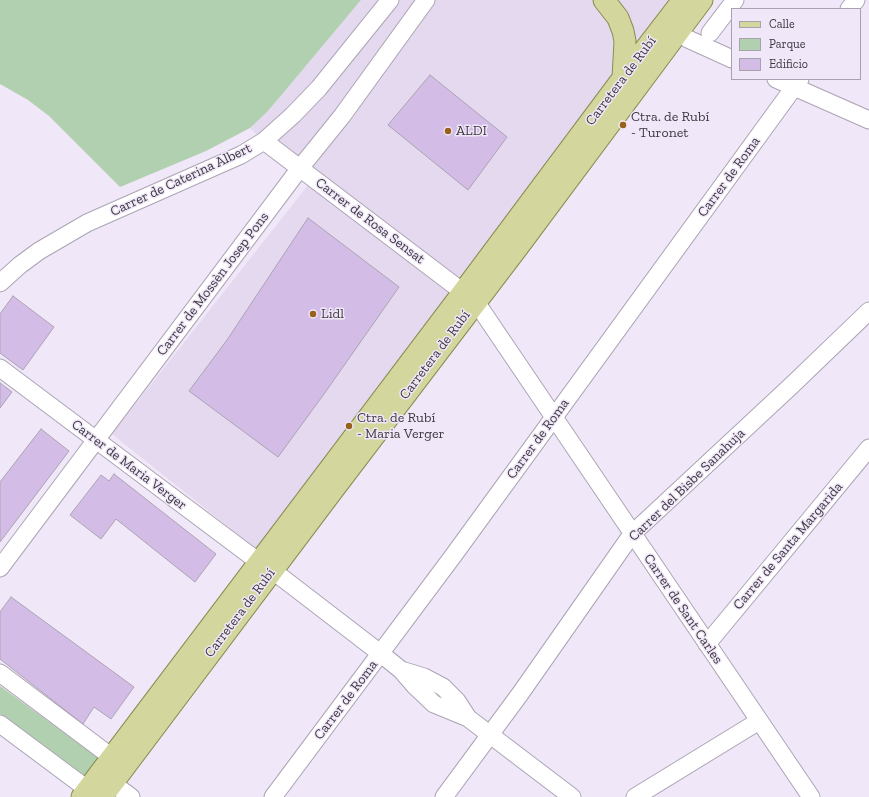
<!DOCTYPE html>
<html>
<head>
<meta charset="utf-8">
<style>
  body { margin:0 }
  #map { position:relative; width:869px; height:797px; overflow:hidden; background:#f0e7f8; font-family:"Zilla Slab",serif }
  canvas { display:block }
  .legend { position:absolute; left:731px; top:8px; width:130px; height:72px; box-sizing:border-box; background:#f0e7f8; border:1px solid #a8a1ae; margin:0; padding:5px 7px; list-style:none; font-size:12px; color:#3c383f }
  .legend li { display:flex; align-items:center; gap:8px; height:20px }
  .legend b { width:20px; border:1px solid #a8a1ae }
</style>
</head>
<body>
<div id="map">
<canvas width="869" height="797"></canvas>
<ul class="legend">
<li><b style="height:5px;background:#d3d69d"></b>Calle</li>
<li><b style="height:11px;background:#b1d0b0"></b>Parque</li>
<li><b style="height:11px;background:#d3bde6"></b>Edificio</li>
</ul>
</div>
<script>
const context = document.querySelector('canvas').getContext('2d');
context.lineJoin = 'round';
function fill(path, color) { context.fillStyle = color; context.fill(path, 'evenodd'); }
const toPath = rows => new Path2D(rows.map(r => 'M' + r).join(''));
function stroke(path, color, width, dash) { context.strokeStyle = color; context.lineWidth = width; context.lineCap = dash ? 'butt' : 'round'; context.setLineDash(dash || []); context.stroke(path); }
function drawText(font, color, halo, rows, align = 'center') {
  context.font = font + ' "Zilla Slab",serif'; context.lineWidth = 3; context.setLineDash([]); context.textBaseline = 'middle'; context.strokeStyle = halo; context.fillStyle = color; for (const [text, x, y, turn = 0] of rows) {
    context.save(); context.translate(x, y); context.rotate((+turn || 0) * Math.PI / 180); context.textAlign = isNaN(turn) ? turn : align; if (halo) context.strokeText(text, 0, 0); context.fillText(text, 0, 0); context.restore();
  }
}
fill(toPath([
  [361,0,671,0,257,550,112,434,308,185,250,128,267,112,284,92]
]), '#e5d9f0');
fill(toPath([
  [0,0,361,0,284,92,267,112,250,128,206,151,120,187,49,116,28,100,0,84],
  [0,686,100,759,87,779,0,714]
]), '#b1d0b0');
const building = toPath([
  [430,75,507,137,468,190,388,125,430,75],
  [308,218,399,287,324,394,278,457,189,391,227,340,308,218],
  [13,296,54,327,23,370,0,353,0,314,13,296],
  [0,383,12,392,0,408,0,383],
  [41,429,69,451,0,542,0,482,41,429],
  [114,474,216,554,195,582,116,519,101,539,70,515,101,475,109,481,114,474],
  [11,597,134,687,111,719,94,707,83,724,0,659,0,612,11,597]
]);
fill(building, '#d3bde6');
stroke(building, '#aba3b2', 1);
const minor = toPath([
  [849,9,856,0],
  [678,32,688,39,732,59],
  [710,33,735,0],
  [776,79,869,120],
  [264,141,463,292,476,302,811,797],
  [0,283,20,265,39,251,87,223,241,155,264,141,293,115,319,88,390,0],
  [0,368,259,562],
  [0,568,300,168,342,116,426,0],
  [272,570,380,653,401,670,414,685,434,704,468,718,572,797],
  [707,644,869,448],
  [401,670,424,677,443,687,457,701,468,718],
  [0,673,121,764],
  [0,724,98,797],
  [112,783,131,797],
  [273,797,453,556,800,79],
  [444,797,520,694,632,534,791,386,869,311],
  [635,797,759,721]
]);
const major = toPath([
  [604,0,618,18,623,31,625,41,623,78],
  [82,797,455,303,623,78,683,0],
  [102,797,333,490,518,247,702,0]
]);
stroke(minor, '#aca4b4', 19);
stroke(major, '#8b8c51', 23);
stroke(minor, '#fff', 17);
stroke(major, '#d3d69d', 21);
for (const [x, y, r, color] of [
  [623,125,4,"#99621c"],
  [448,131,4,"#99621c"],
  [313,314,4,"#99621c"],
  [349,426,4,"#99621c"]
]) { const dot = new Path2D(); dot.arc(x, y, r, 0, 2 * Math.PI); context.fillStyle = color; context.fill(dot); stroke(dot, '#f0e7f8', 1.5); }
drawText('14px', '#3c383f', '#f0e7f8', [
  ["Carretera de Rubí",621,81,-53],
  ["Carrer de Roma",729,177,-54],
  ["Carrer de Caterina Albert",181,180,-25],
  ["Carrer de Rosa Sensat",370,221,37],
  ["Carrer de Mossèn Josep Pons",213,284,-53],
  ["Carretera de Rubí",435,355,-53],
  ["Carrer de Roma",538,439,-54],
  ["Carrer de Maria Verger",129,465,37],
  ["Carrer del Bisbe Sanahuja",687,485,-44],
  ["Carrer de Santa Margarida",788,546,-50],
  ["Carrer de Sant Carles",683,609,56],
  ["Carretera de Rubí",240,613,-53],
  ["Carrer de Roma",346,700,-53]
]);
drawText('14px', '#3c383f', '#f0e7f8', [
  ["Ctra. de Rubí",631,117],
  ["- Turonet",631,133],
  ["ALDI",456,131],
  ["Lidl",321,314],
  ["Ctra. de Rubí",357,418],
  ["- Maria Verger",357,434]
], 'left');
</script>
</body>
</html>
